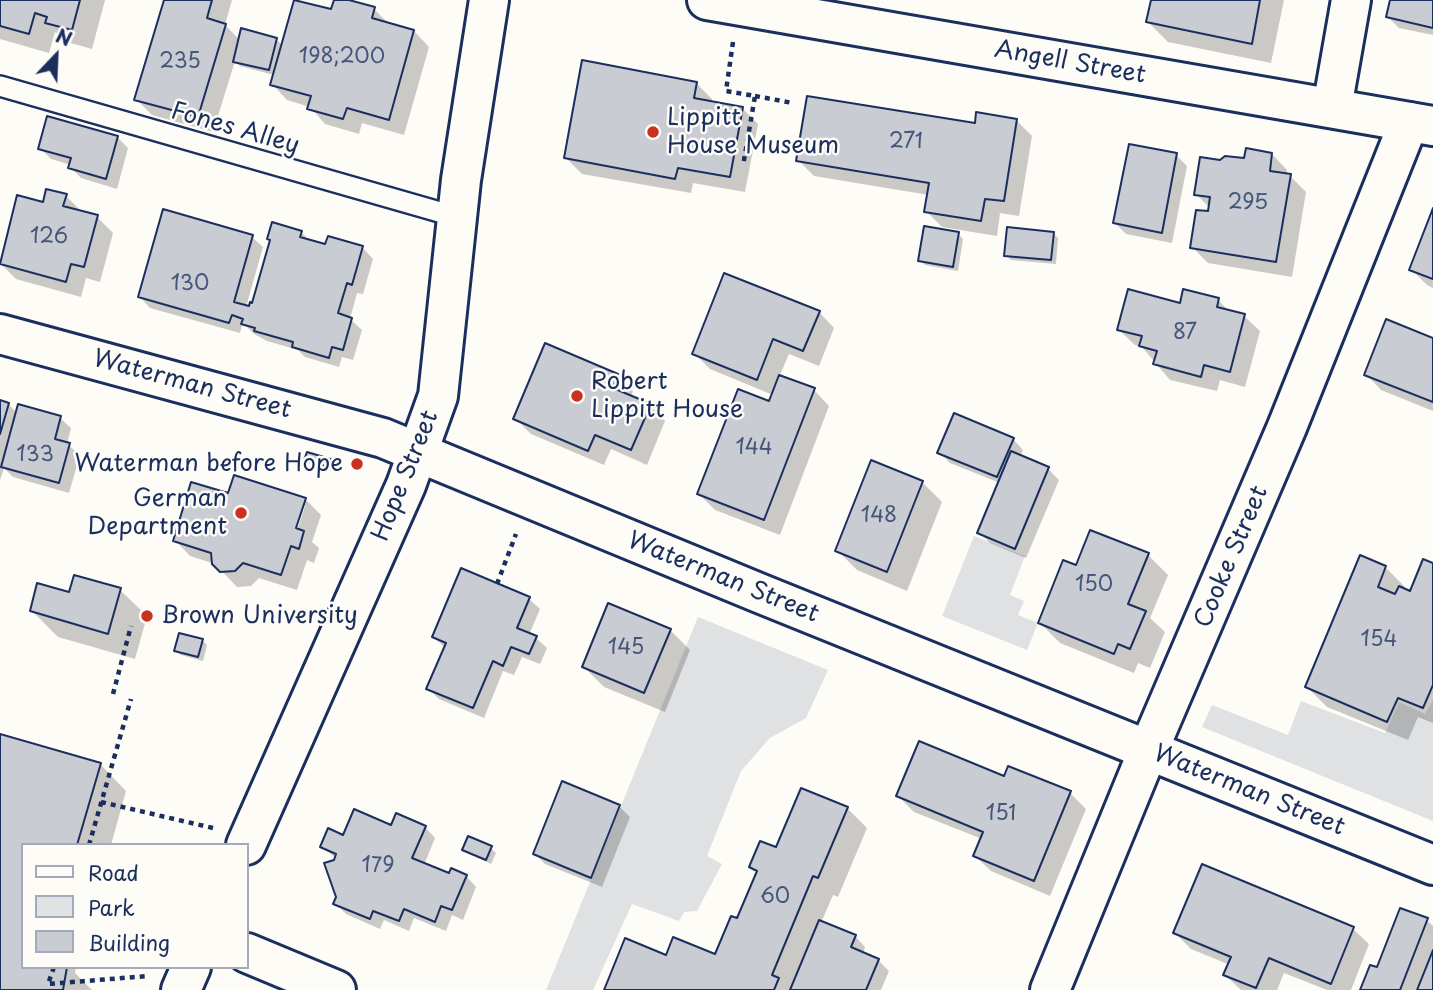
<!DOCTYPE html>
<html>
<head>
<meta charset="utf-8">
<style>
  body { margin:0 }
  #map { position:relative; width:1433px; height:990px; overflow:hidden; background:#fdfcf7; font-family:"Playpen Sans",sans-serif }
  canvas { display:block }
  .legend { position:absolute; left:21px; top:843px; width:228px; height:126px; box-sizing:border-box; background:#fdfcf7; border:2px solid #a3aaba; margin:0; padding:9px 12px; list-style:none; font-size:21px; color:#1b2f5e }
  .legend li { display:flex; align-items:center; gap:14px; height:35px }
  .legend b { width:35px; border:2px solid #a3aaba }
  .north { position:absolute; left:21px; top:21px; width:70px; height:70px; -webkit-text-stroke:5px #fdfcf7; paint-order:stroke; rotate:23deg; font-size:19px; font-weight:700; line-height:28px; text-align:center; color:#1b2f5e }
  .north::after { content:''; display:block; margin:auto; width:24px; height:32px; background:#1b2f5e; clip-path:polygon(50% 0,100% 100%,50% 72%,0 100%) }
</style>
</head>
<body>
<div id="map">
<canvas width="1433" height="990"></canvas>
<ul class="legend">
<li><b style="height:9px;background:#fdfcf7"></b>Road</li>
<li><b style="height:19px;background:#e0e1e3"></b>Park</li>
<li><b style="height:19px;background:#c9ccd3"></b>Building</li>
</ul>
<div class="north">N</div>
</div>
<script>
const context = document.querySelector('canvas').getContext('2d');
context.lineJoin = 'round';
function fill(path, color) { context.fillStyle = color; context.fill(path, 'evenodd'); }
const toPath = rows => new Path2D(rows.map(r => 'M' + r).join(''));
function stroke(path, color, width, dash) { context.strokeStyle = color; context.lineWidth = width; context.lineCap = dash ? 'butt' : 'round'; context.setLineDash(dash || []); context.stroke(path); }
function drawText(font, color, halo, rows, align = 'center') {
  context.font = font + ' "Playpen Sans",sans-serif'; context.lineWidth = 5; context.setLineDash([]); context.textBaseline = 'middle'; context.strokeStyle = halo; context.fillStyle = color; for (const [text, x, y, turn = 0] of rows) {
    context.save(); context.translate(x, y); context.rotate((+turn || 0) * Math.PI / 180); context.textAlign = isNaN(turn) ? turn : align; if (halo) context.strokeText(text, 0, 0); context.fillText(text, 0, 0); context.restore();
  }
}
fill(toPath([
  [974,536,1025,556,1010,595,1024,601,1018,615,1038,623,1027,650,942,616],
  [698,617,828,670,806,718,770,738,741,771,707,856,722,864,697,911,684,912,679,921,632,904,593,990,546,990],
  [1433,700,1433,821,1202,727,1212,705,1288,735,1301,701,1385,733,1399,702,1425,714]
]), '#e0e1e3');
fill(toPath([
  [0,0,105,0,92,49,67,42,55,32,49,53,0,39],
  [166,0,232,0,225,25,240,40,276,39,283,46,332,11,336,0,374,9,390,25,414,31,429,47,404,135,362,123,359,134,325,124,310,107,287,100,272,84,274,75,240,66,235,61,213,132,152,115,136,99],
  [1152,0,1284,0,1271,63,1168,42,1148,22],
  [1392,0,1433,0,1433,35,1399,28,1388,17],
  [696,83,712,99,712,103,742,108,758,124,745,192,693,183,691,193,582,174,566,158],
  [1016,120,1032,136,1019,216,1000,213,997,236,942,227,926,211,929,195,814,176,798,160,976,125],
  [117,137,128,148,117,189,81,178,70,167,71,165,51,159,40,148],
  [1272,154,1287,170,1287,175,1290,176,1306,192,1292,277,1208,263,1192,247,1210,208,1196,194,1220,162,1245,160],
  [1176,155,1187,166,1172,243,1126,234,1115,223],
  [66,196,82,212,97,217,113,233,100,282,86,278,81,297,16,279,1,264,44,204],
  [1433,213,1433,288,1427,285,1411,269],
  [301,232,311,242,326,246,329,238,363,248,373,259,363,294,357,293,350,319,362,330,353,360,342,357,339,367,305,357,298,350,267,341,254,334,246,326,242,325,240,333,150,308,140,297,252,237,263,247,246,307,250,308],
  [1053,233,1058,238,1056,264,1011,260,1006,255],
  [958,234,963,239,958,271,925,265,920,260],
  [1218,300,1230,312,1244,316,1260,331,1245,387,1220,380,1217,391,1170,380,1142,347,1135,345,1119,330,1181,305],
  [819,312,834,328,819,366,789,354,779,377,814,390,829,406,780,535,715,510,699,494,770,403,773,395,710,369,694,353],
  [1433,340,1433,411,1381,390,1366,374],
  [617,375,633,391,631,397,650,405,665,421,647,465,611,449,604,465,531,434,515,418],
  [0,402,8,404,17,413,60,418,71,428,67,444,80,455,69,493,13,477,4,468,0,480],
  [1013,439,1023,450,1020,457,1048,469,1059,480,1026,558,990,543,979,532,1000,483,950,463,939,452],
  [306,460,333,461,338,466,337,472,311,465],
  [922,482,942,502,907,591,857,570,837,550],
  [230,495,305,499,321,515,312,542,319,548,314,563,307,560,297,590,259,578,251,586,237,587,215,564,190,556,175,540],
  [301,506,305,506,295,537,292,536],
  [1148,555,1168,575,1150,618,1165,632,1150,668,1138,663,1134,673,1060,643,1040,623,1077,568],
  [1433,565,1433,723,1418,717,1408,740,1327,707,1307,687,1385,567,1405,587,1404,590,1411,593],
  [120,590,147,616,135,659,58,637,32,611],
  [529,599,540,609,529,635,536,638,547,648,540,664,522,657,514,675,503,671,484,718,439,699,429,689,445,648,434,637],
  [670,630,690,650,665,712,604,687,584,667],
  [202,640,207,645,203,661,181,655,176,650],
  [0,736,100,764,126,791,111,845,23,845,23,967,76,967,75,973,92,990,0,990],
  [1005,778,1070,793,1086,809,1050,896,991,871,975,856,982,839,914,812,898,796],
  [563,783,619,806,630,817,602,887,545,864,535,854],
  [847,808,867,828,838,897,833,895,821,923,855,936,865,947,863,954,878,960,889,971,881,990,606,990,667,957,716,956,738,921,758,874,751,867],
  [392,827,425,827,435,838,424,865,450,876,466,876,476,887,463,920,452,915,446,931,414,918,409,931,384,920,380,929,346,914,335,903,338,897,338,860,322,847,344,837],
  [491,848,496,853,491,864,469,854,464,849],
  [1203,866,1353,929,1369,944,1351,990,1327,990,1284,973,1277,990,1241,990,1225,975,1230,965,1191,949,1175,933],
  [1427,920,1433,926,1433,990,1362,990,1378,969]
]), '#0003');
const building = toPath([
  [0,0,80,0,72,30,45,23,47,17,35,13,29,34,0,26,0,0],
  [164,0,212,0,207,18,226,24,198,117,134,100,164,0],
  [294,0,331,9,334,0,349,0,375,7,372,18,414,30,389,120,347,108,343,119,307,109,311,96,270,85,294,0],
  [1151,0,1260,0,1252,44,1146,22,1151,0],
  [1390,0,1433,0,1433,28,1386,17,1390,0],
  [241,28,277,38,269,70,233,62,241,28],
  [582,60,697,82,694,98,743,107,730,177,678,168,675,179,564,158,582,60],
  [807,96,975,123,976,112,1017,119,1004,201,985,199,981,221,924,212,929,183,796,161,807,96],
  [47,116,118,136,106,179,68,168,71,158,38,149,47,116],
  [1129,144,1177,153,1162,233,1113,223,1129,144],
  [1246,148,1272,153,1270,171,1291,174,1276,262,1190,248,1196,210,1208,211,1210,197,1194,195,1200,157,1220,160,1225,156,1244,158,1246,148],
  [46,189,67,194,63,206,98,215,84,267,71,264,66,282,0,264,17,195,43,202,46,189],
  [1433,208,1433,279,1409,270,1433,208],
  [163,209,253,235,234,302,249,306,250,302,252,303,270,240,267,239,272,222,302,231,300,237,325,244,328,236,363,246,352,285,347,283,338,313,352,318,343,350,332,347,329,358,292,347,293,342,254,331,255,328,241,324,243,319,232,315,229,323,138,297,163,209],
  [924,226,959,232,953,267,918,261,924,226],
  [1007,227,1054,232,1051,260,1004,256,1007,227],
  [724,273,820,311,803,351,773,339,757,380,692,354,724,273],
  [1128,289,1180,303,1183,289,1219,298,1217,307,1245,314,1230,372,1204,365,1201,377,1153,364,1157,351,1139,346,1142,336,1117,330,1128,289],
  [1386,319,1433,338,1433,402,1364,375,1386,319],
  [545,343,618,374,613,388,651,404,631,450,595,435,588,451,513,419,545,343],
  [779,375,815,388,764,520,697,494,738,389,769,401,779,375],
  [0,400,9,403,0,434,0,400],
  [18,404,61,416,55,439,70,443,59,483,1,467,18,404],
  [954,413,1014,438,997,477,937,453,954,413],
  [1011,451,1049,467,1015,549,977,533,1011,451],
  [307,452,334,460,332,468,304,460,307,452],
  [871,460,923,481,887,572,835,551,871,460],
  [234,475,306,498,296,528,304,531,299,549,291,546,281,575,243,563,235,571,220,572,212,564,211,553,173,541,191,482,228,493,234,475],
  [1090,530,1149,553,1128,604,1146,611,1130,649,1118,644,1114,654,1038,623,1063,560,1076,565,1090,530],
  [1360,555,1386,566,1378,587,1395,594,1399,586,1410,591,1423,559,1433,563,1433,685,1423,708,1398,698,1387,722,1305,687,1360,555],
  [461,568,530,597,517,628,537,636,529,654,511,647,503,666,493,661,473,708,426,689,446,643,432,637,461,568],
  [74,575,121,588,108,634,30,611,37,583,69,592,74,575],
  [608,603,671,629,644,693,582,667,608,603],
  [179,633,203,639,198,657,174,651,179,633],
  [0,734,101,763,77,845,23,845,23,967,67,967,63,990,0,990,0,734],
  [919,741,1004,776,1008,766,1071,791,1034,881,973,856,983,832,896,796,919,741],
  [562,781,620,805,591,878,533,854,562,781],
  [801,788,848,807,818,878,813,876,772,975,779,978,774,990,604,990,625,938,666,955,673,937,715,954,731,916,737,918,757,871,749,867,760,841,776,847,801,788],
  [354,809,391,825,396,813,426,826,412,858,449,873,451,868,467,875,452,910,441,906,435,922,404,909,399,921,373,911,370,919,333,904,336,897,324,863,334,860,336,854,320,847,328,828,343,835,354,809],
  [468,836,492,846,486,860,462,850,468,836],
  [1202,864,1354,927,1331,984,1269,958,1256,988,1223,975,1231,957,1173,933,1202,864],
  [1400,908,1428,918,1400,990,1360,990,1370,965,1377,967,1400,908],
  [819,920,856,935,851,947,879,959,866,990,790,990,819,920],
  [1433,950,1433,990,1417,990,1433,950]
]);
fill(building, '#c9ccd3');
stroke(building, '#1b2f5e', 2);
const service = toPath([
  [0,86,457,217]
]);
const minor = toPath([
  [1332,108,1351,0],
  [247,953,336,990],
  [1050,990,1148,751,1287,427,1409,122]
]);
const tertiary = toPath([
  [246,845,406,485,438,396,461,180,489,0],
  [181,990,191,967]
]);
const secondary = toPath([
  [707,0,1433,126],
  [0,334,383,438,759,593,1433,865]
]);
stroke(service, '#1b2f5e', 24);
stroke(minor, '#1b2f5e', 44);
stroke(tertiary, '#1b2f5e', 44);
stroke(secondary, '#1b2f5e', 44);
stroke(toPath([
  [733,42,726,91,755,96,743,166],
  [755,96,793,103],
  [497,584,516,534],
  [113,694,131,626],
  [101,802,213,828],
  [89,845,131,699],
  [54,967,48,984,148,976]
]), '#1b2f5e', 4.5, [5, 5]);
stroke(service, '#fdfcf7', 19);
stroke(minor, '#fdfcf7', 38);
stroke(tertiary, '#fdfcf7', 38);
stroke(secondary, '#fdfcf7', 38);
for (const [x, y, r, color] of [
  [653,132,7,"#c8321e"],
  [577,396,7,"#c8321e"],
  [357,464,7,"#c8321e"],
  [241,513,7,"#c8321e"],
  [147,616,7,"#c8321e"]
]) { const dot = new Path2D(); dot.arc(x, y, r, 0, 2 * Math.PI); context.fillStyle = color; context.fill(dot); stroke(dot, '#fdfcf7', 2.5); }
drawText('21px', '#46567b', null, [
  ["198;200",342,57],
  ["235",180,62],
  ["271",906,142],
  ["295",1248,203],
  ["126",49,237],
  ["130",190,284],
  ["87",1185,333],
  ["144",754,448],
  ["133",35,455],
  ["148",879,516],
  ["150",1094,585],
  ["154",1379,640],
  ["145",626,648],
  ["151",1001,814],
  ["179",378,866],
  ["60",775,897]
]);
drawText('24px', '#1b2f5e', '#fdfcf7', [
  ["Angell Street",1070,63,10],
  ["Fones Alley",235,129,16],
  ["Waterman Street",192,385,15],
  ["Hope Street",406,476,-68],
  ["Cooke Street",1232,557,-67],
  ["Waterman Street",723,578,22],
  ["Waterman Street",1249,791,22]
]);
drawText('24px', '#1b2f5e', '#fdfcf7', [
  ["Lippitt",667,118],
  ["House Museum",667,146],
  ["Robert",591,382],
  ["Lippitt House",591,410],
  ["Waterman before Hope",343,464,"right"],
  ["German",227,499,"right"],
  ["Department",227,527,"right"],
  ["Brown University",161,616]
], 'left');
</script>
</body>
</html>
